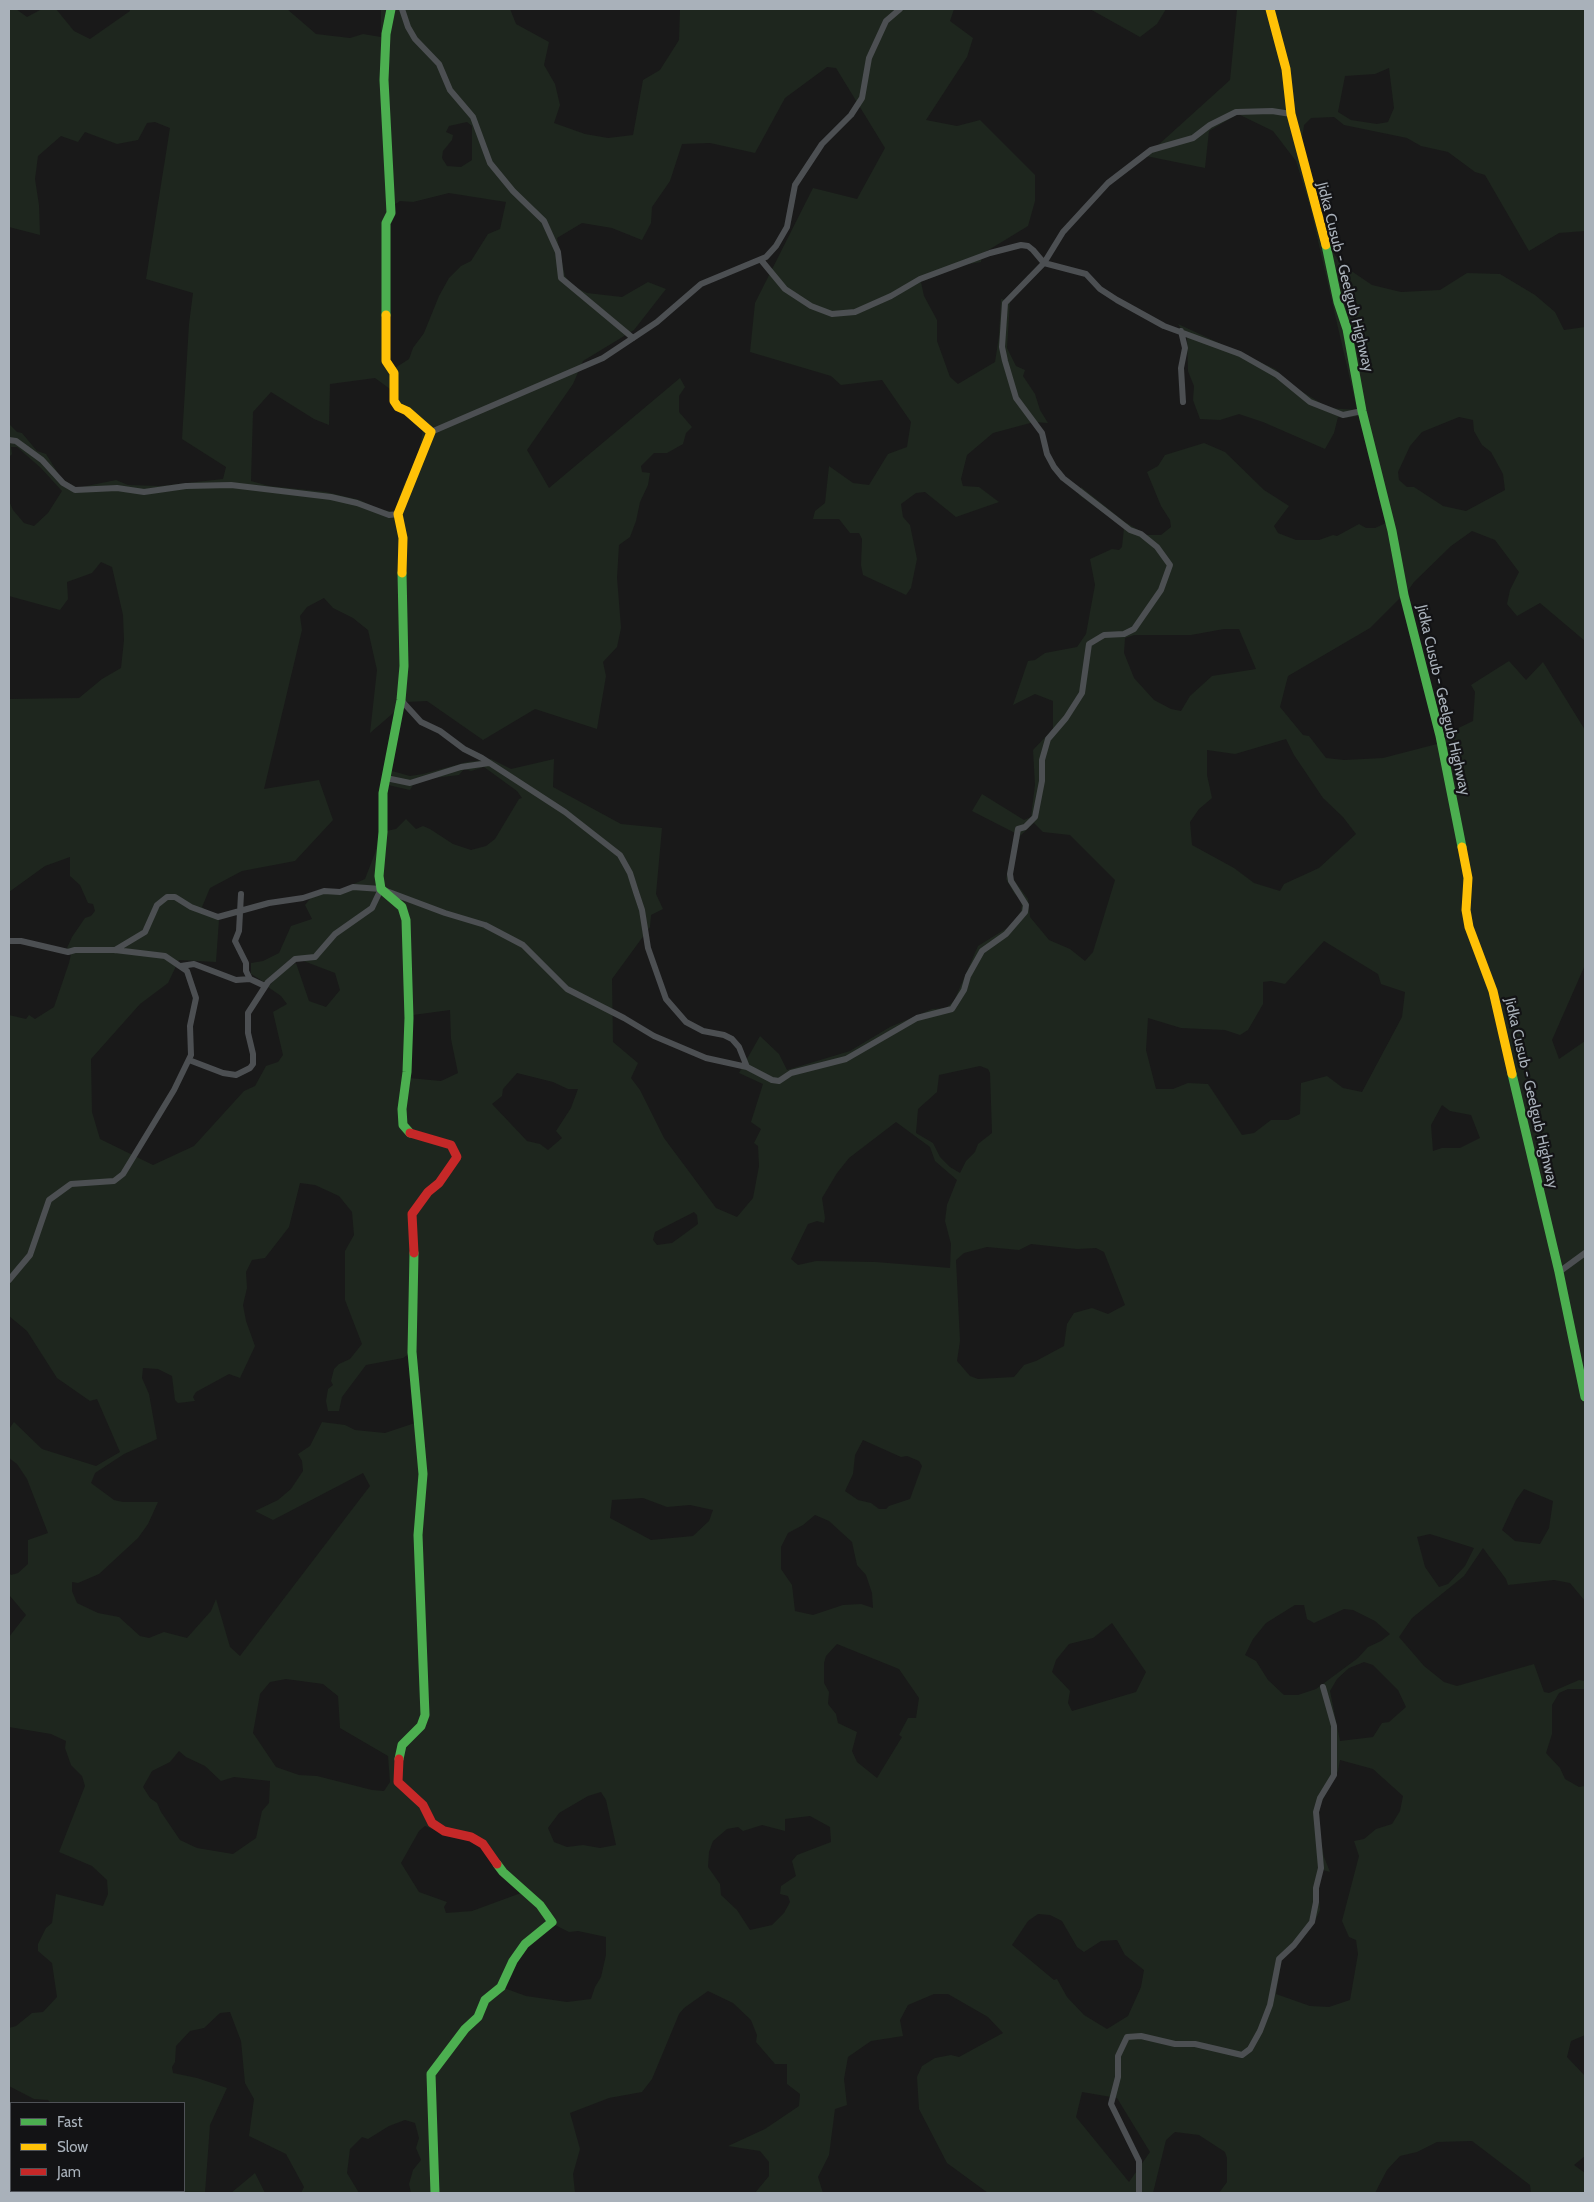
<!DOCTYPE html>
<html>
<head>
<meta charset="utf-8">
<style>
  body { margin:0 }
  #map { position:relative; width:1594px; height:2202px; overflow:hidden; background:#191919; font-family:Cabin,sans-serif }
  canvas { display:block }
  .frame { position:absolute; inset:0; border:10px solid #a9b1ba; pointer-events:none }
  .legend { position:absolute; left:10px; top:2102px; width:175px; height:90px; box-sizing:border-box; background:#131315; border:1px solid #4f5257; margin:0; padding:6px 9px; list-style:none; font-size:15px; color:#a9b1ba }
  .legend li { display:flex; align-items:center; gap:10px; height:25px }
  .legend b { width:25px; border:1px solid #4f5257 }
</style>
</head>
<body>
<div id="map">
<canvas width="1594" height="2202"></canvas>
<div class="frame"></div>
<ul class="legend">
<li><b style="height:6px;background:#4caf50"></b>Fast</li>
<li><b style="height:6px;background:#ffc107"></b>Slow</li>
<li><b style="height:6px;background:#c62828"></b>Jam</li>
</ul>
</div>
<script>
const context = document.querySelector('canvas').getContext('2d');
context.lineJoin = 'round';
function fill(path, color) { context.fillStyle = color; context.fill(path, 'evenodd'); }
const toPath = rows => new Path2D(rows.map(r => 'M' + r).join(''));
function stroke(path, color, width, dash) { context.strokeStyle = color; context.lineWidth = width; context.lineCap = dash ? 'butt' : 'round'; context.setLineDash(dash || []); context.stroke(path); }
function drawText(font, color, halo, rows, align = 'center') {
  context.font = font + ' Cabin,sans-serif'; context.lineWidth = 4.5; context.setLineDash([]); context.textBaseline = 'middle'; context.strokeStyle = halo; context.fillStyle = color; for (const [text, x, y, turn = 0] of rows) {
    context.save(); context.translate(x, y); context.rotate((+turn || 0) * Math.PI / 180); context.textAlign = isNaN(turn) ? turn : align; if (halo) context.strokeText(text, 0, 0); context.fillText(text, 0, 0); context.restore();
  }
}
fill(toPath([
  [9,9,16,9,27,17,42,9,56,9,74,31,90,39,130,11,129,9,287,9,316,34,350,38,363,34,381,37,381,9,510,9,516,24,549,42,544,65,555,84,560,105,554,123,585,134,608,138,633,135,643,80,660,70,679,40,680,9,954,9,950,21,973,38,967,57,926,120,957,126,980,120,1035,175,1035,201,1028,226,982,254,981,262,964,265,921,282,924,296,937,320,937,341,950,377,958,384,995,362,999,336,1001,299,1010,301,1007,348,1016,366,1025,370,1023,376,1035,394,1040,410,1048,423,1034,422,993,433,967,455,961,479,963,486,979,487,999,502,956,517,925,492,916,493,901,504,903,517,910,525,917,559,911,588,906,595,863,575,861,565,862,539,859,533,850,533,839,519,813,519,815,511,825,503,829,466,853,483,869,485,888,454,907,447,911,422,882,380,841,385,831,376,750,352,755,303,813,188,857,199,885,148,836,68,827,67,785,98,755,153,710,143,682,144,670,181,652,207,651,223,642,240,612,228,582,223,557,238,565,276,573,286,587,293,622,297,648,282,666,289,634,330,583,361,573,384,527,450,549,488,680,378,685,387,679,396,679,412,692,427,686,433,683,444,667,453,654,453,641,466,642,472,650,473,648,485,640,502,636,521,630,537,619,545,617,578,621,628,617,647,603,662,606,676,597,729,535,709,483,740,427,701,406,702,370,733,377,670,368,630,353,618,333,608,324,598,307,607,300,616,302,630,264,789,319,780,333,820,295,861,242,871,210,888,202,907,219,920,216,962,179,960,168,983,140,1004,91,1059,92,1112,100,1139,153,1165,194,1146,244,1091,255,1086,266,1066,278,1062,283,1055,273,1012,287,1004,281,996,268,987,283,971,296,963,309,1001,326,1007,340,990,335,973,293,957,264,982,251,974,251,963,263,961,279,953,291,926,312,919,305,905,316,891,340,890,365,879,375,853,380,831,382,784,392,771,410,776,423,774,467,762,491,759,511,769,554,759,553,787,621,824,662,828,656,894,663,909,651,915,650,927,612,979,613,1042,638,1063,631,1078,640,1090,664,1138,716,1208,737,1217,753,1198,759,1166,758,1146,754,1143,761,1129,751,1122,763,1084,739,1073,760,1036,779,1054,787,1070,850,1051,890,1027,932,1009,946,1008,954,1001,978,946,1012,925,1021,911,1022,901,1014,893,1006,879,1015,833,972,811,982,794,1024,820,1031,817,1035,785,1033,750,1053,729,1053,701,1035,694,1013,705,1028,661,1035,660,1045,653,1077,647,1086,634,1095,585,1090,559,1112,549,1119,550,1122,547,1124,528,1079,495,1081,487,1125,522,1147,535,1161,535,1171,527,1170,520,1161,506,1147,472,1158,466,1165,455,1204,443,1225,452,1264,490,1289,506,1274,526,1278,533,1296,540,1319,540,1333,535,1337,536,1359,524,1366,528,1375,528,1386,523,1359,416,1344,418,1338,417,1334,433,1325,449,1263,422,1239,414,1220,420,1200,419,1193,400,1194,386,1188,371,1187,338,1178,324,1275,369,1296,388,1329,408,1357,410,1310,206,1296,161,1273,131,1238,114,1209,131,1205,168,1146,156,1230,80,1237,9,1585,9,1585,231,1559,233,1529,251,1485,175,1475,172,1448,152,1421,146,1407,138,1344,125,1334,117,1311,118,1304,125,1302,140,1328,245,1341,264,1372,285,1401,292,1440,290,1467,273,1500,274,1535,295,1555,312,1564,330,1585,327,1585,641,1540,603,1517,616,1507,604,1510,590,1519,572,1495,540,1472,531,1451,546,1414,582,1407,592,1444,735,1473,721,1475,692,1471,685,1509,661,1526,680,1543,662,1585,730,1585,965,1552,1040,1559,1059,1585,1041,1585,1601,1570,1583,1554,1580,1508,1585,1506,1579,1483,1548,1464,1576,1412,1618,1399,1637,1424,1666,1444,1682,1457,1686,1534,1664,1544,1692,1549,1693,1579,1680,1585,1681,1585,1689,1568,1689,1559,1693,1552,1705,1552,1734,1546,1753,1560,1768,1565,1779,1579,1787,1585,1786,1585,2035,1571,2041,1567,2057,1585,2076,1585,2156,1574,2165,1585,2173,1585,2193,1531,2193,1530,2185,1472,2141,1437,2142,1417,2152,1400,2156,1387,2170,1375,2193,1219,2193,1227,2182,1227,2158,1225,2152,1199,2135,1175,2132,1166,2140,1153,2193,988,2193,947,2163,919,2109,917,2077,922,2066,935,2058,951,2055,959,2057,1003,2033,988,2017,948,1994,934,1994,908,2005,900,2020,903,2036,871,2041,848,2057,844,2079,847,2105,835,2109,829,2155,818,2177,823,2193,755,2193,769,2176,769,2162,760,2151,728,2146,765,2129,799,2106,800,2094,787,2084,787,2064,775,2064,756,2042,757,2035,751,2020,733,2003,708,1991,684,2008,679,2014,652,2079,642,2092,609,2098,570,2113,580,2149,573,2174,575,2193,411,2193,409,2184,413,2170,421,2160,416,2148,419,2138,415,2123,405,2120,389,2126,368,2139,362,2137,350,2149,347,2173,359,2193,301,2193,304,2187,286,2154,249,2136,254,2099,245,2083,241,2041,230,2012,220,2013,204,2028,190,2031,176,2046,175,2062,172,2067,173,2073,197,2078,227,2088,210,2125,205,2193,15,2193,18,2191,184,2191,184,2103,51,2103,48,2100,34,2099,9,2086,9,2028,16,2026,32,2013,43,2012,57,1997,52,1963,38,1951,38,1944,46,1928,52,1923,56,1894,103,1906,108,1894,107,1880,92,1866,59,1852,85,1786,82,1776,71,1765,65,1748,66,1741,51,1734,9,1727,9,1637,26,1615,10,1596,9,1573,11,1575,18,1573,28,1564,28,1540,48,1533,27,1479,17,1464,9,1458,9,1429,14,1422,42,1449,96,1466,120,1452,97,1399,90,1401,57,1378,27,1331,9,1316,9,1015,26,1019,29,1015,35,1019,54,1007,69,963,71,954,67,948,72,937,85,918,91,916,95,911,93,904,88,903,80,885,70,876,70,857,45,866,9,892,9,699,79,698,102,679,121,668,124,640,123,615,112,567,101,562,92,573,67,582,68,599,60,610,9,596,9,501,13,510,24,523,34,526,48,513,62,491,41,468,17,447,11,447,12,454,9,457,9,424,17,432,22,433,37,451,46,454,61,478,77,488,116,480,128,485,160,486,223,479,226,467,182,439,189,324,193,293,146,279,170,128,155,122,147,123,138,140,117,144,85,132,78,142,61,136,38,156,35,179,39,205,40,235,9,227],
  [1389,68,1394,108,1388,122,1377,124,1351,120,1338,112,1345,76,1375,74],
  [467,122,472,126,472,160,461,167,447,166,442,158,443,151,452,140,453,135,446,132,449,126],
  [449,193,506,202,500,229,488,234,471,261,461,266,449,278,439,296,424,333,413,348,409,359,395,368,389,360,389,225,394,205,400,201,413,202],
  [375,378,390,389,408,417,423,430,416,466,405,482,394,512,378,509,360,500,326,492,269,486,251,481,253,412,271,392,314,419,329,425,330,384],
  [1459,417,1473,420,1474,431,1482,445,1491,452,1503,474,1505,490,1466,511,1443,506,1414,487,1407,487,1399,480,1398,472,1410,446,1422,432],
  [1400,598,1409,625,1437,733,1437,744,1383,758,1344,760,1326,758,1309,736,1303,735,1280,707,1288,676,1370,628],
  [1224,629,1239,629,1256,669,1212,676,1190,696,1181,711,1171,709,1154,700,1134,678,1124,653,1125,638,1134,635,1191,635],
  [1286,739,1294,755,1323,798,1343,817,1356,834,1319,868,1284,884,1280,891,1254,883,1234,868,1192,845,1190,822,1199,809,1212,798,1207,775,1207,750,1235,754],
  [484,767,517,791,522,798,519,799,495,839,486,846,471,850,453,844,430,829,423,826,416,829,406,819,396,829,386,831,386,792,388,785,410,790,413,785,434,778,459,775,464,769,471,771],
  [1034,823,1043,832,1070,835,1115,880,1093,952,1085,961,1070,949,1049,940,1030,917,1028,899,1011,876,1020,836],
  [1324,941,1378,974,1381,984,1405,992,1402,1017,1362,1092,1343,1088,1327,1076,1301,1083,1300,1114,1288,1120,1271,1120,1254,1133,1242,1135,1208,1084,1188,1083,1173,1089,1156,1089,1146,1050,1148,1018,1181,1028,1225,1030,1240,1035,1248,1030,1263,1004,1263,982,1271,981,1285,984],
  [450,1010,451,1039,458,1073,441,1081,409,1078,413,1015],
  [980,1066,988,1069,990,1073,992,1133,978,1144,975,1152,966,1161,960,1173,950,1167,940,1157,933,1143,916,1133,918,1109,937,1092,939,1075],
  [517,1073,553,1082,568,1089,578,1089,571,1108,556,1131,562,1138,548,1150,540,1144,527,1141,492,1104,502,1096,503,1089],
  [1442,1105,1450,1111,1471,1115,1480,1138,1460,1148,1442,1148,1433,1151,1431,1125],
  [896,1122,930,1147,935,1161,957,1180,947,1205,945,1221,951,1244,950,1268,875,1262,816,1261,798,1265,791,1259,808,1224,817,1221,824,1223,825,1218,822,1198,837,1173,849,1158],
  [300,1183,315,1185,339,1196,352,1212,354,1235,345,1251,345,1300,362,1344,350,1359,339,1364,334,1369,331,1381,333,1385,328,1389,326,1401,328,1411,339,1411,342,1397,366,1365,403,1358,409,1354,415,1423,385,1433,355,1430,345,1425,322,1422,310,1446,298,1454,302,1461,303,1471,291,1489,278,1500,255,1511,273,1520,363,1473,370,1486,240,1656,230,1647,216,1599,211,1611,187,1638,164,1632,149,1638,140,1636,119,1617,98,1613,77,1603,72,1591,72,1582,78,1583,99,1574,138,1538,148,1524,158,1502,123,1502,114,1500,91,1483,95,1473,124,1454,157,1439,149,1394,142,1378,143,1368,158,1369,172,1376,175,1400,178,1403,195,1401,193,1397,196,1392,229,1374,240,1378,255,1346,246,1321,243,1305,247,1288,246,1272,252,1260,265,1258,289,1227],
  [694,1212,697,1215,698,1224,672,1243,657,1245,653,1240,655,1232],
  [1031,1244,1077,1249,1096,1248,1104,1252,1125,1305,1108,1314,1092,1308,1074,1313,1067,1324,1064,1346,1036,1361,1024,1365,1014,1377,978,1379,970,1376,957,1361,960,1341,956,1260,964,1253,987,1247,1019,1250],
  [863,1440,901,1457,907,1456,919,1461,922,1466,910,1499,889,1506,886,1509,879,1509,871,1503,858,1500,845,1491,853,1474,855,1455],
  [1524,1489,1553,1501,1549,1528,1540,1544,1515,1541,1502,1530,1516,1500],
  [643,1498,667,1507,690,1505,713,1510,709,1521,693,1536,651,1540,610,1518,612,1500],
  [815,1515,829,1521,852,1542,857,1565,866,1575,872,1593,873,1608,861,1604,843,1605,813,1615,795,1611,792,1585,781,1569,781,1547,788,1533,803,1525],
  [1430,1534,1474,1548,1465,1566,1448,1584,1439,1587,1425,1567,1417,1537],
  [1295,1605,1304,1605,1307,1619,1314,1623,1344,1609,1353,1610,1375,1621,1390,1634,1381,1641,1368,1647,1358,1658,1316,1689,1298,1695,1284,1695,1268,1680,1256,1661,1245,1655,1253,1639,1266,1623],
  [1112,1623,1146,1672,1136,1692,1072,1711,1068,1703,1070,1691,1052,1672,1056,1660,1069,1644,1093,1638],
  [837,1644,899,1669,919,1698,916,1718,908,1718,899,1735,902,1737,877,1778,857,1762,852,1751,857,1732,838,1723,836,1714,828,1704,829,1692,824,1683,824,1663,826,1656],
  [1364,1662,1373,1665,1398,1690,1406,1707,1389,1722,1382,1723,1373,1737,1340,1741,1330,1691,1337,1679,1349,1668],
  [286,1679,323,1684,338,1696,340,1728,388,1756,390,1782,384,1791,372,1790,317,1776,299,1775,276,1767,253,1733,260,1694,270,1682],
  [179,1751,186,1757,205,1766,221,1781,234,1777,270,1781,269,1803,262,1811,256,1838,233,1854,197,1848,180,1840,161,1812,157,1803,150,1798,143,1787,152,1771,170,1762],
  [1340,1760,1373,1769,1403,1796,1400,1811,1392,1824,1376,1829,1364,1839,1354,1841,1359,1856,1342,1921,1349,1937,1356,1940,1358,1954,1350,2000,1329,2007,1310,2006,1276,1994,1282,1959,1314,1923,1320,1910,1318,1887,1323,1870,1330,1872,1324,1857,1317,1820,1321,1803,1338,1771],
  [601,1792,606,1800,616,1845,600,1848,583,1845,567,1847,554,1842,548,1828,559,1813,588,1796],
  [810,1816,830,1827,831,1842,797,1855,792,1861,796,1876,781,1886,780,1894,788,1896,790,1902,784,1913,772,1925,750,1930,737,1910,721,1895,720,1884,708,1867,709,1852,713,1841,727,1829,738,1827,743,1831,762,1825,785,1831,785,1819],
  [425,1826,449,1836,457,1836,478,1844,521,1893,472,1911,446,1913,444,1907,447,1902,419,1892,401,1863,419,1831],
  [1038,1914,1050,1915,1062,1921,1077,1947,1084,1952,1101,1941,1117,1940,1125,1955,1144,1970,1141,1987,1128,2016,1107,2029,1084,2015,1067,1997,1057,1979,1054,1980,1012,1945,1028,1921],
  [553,1924,569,1932,578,1931,606,1937,606,1955,601,1977,595,1987,591,1999,567,2002,526,1996,504,1988,507,1978,524,1950],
  [1082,2092,1117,2098,1150,2152,1129,2182,1076,2117],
  [1090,9,1166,9,1157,24,1140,37],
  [255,2173,265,2193,231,2193]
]), '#1e261e');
stroke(toPath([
  [402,9,408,27,415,39,439,64,450,90,473,117,490,163,513,191,544,221,558,252,561,278,633,338],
  [761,260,785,289,811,306,832,314,855,312,891,296,920,279,990,253,1021,245,1028,246,1033,250,1044,263,1086,274,1100,289,1117,300,1164,326,1240,354,1277,375,1310,402,1343,415,1362,411],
  [1181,331,1185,348,1181,368,1183,402],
  [431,432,603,358,657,322,701,284,766,257,776,246,787,227,795,185,822,144,851,115,862,98,869,58,886,21,900,9],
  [9,440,16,441,42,460,63,483,75,490,117,488,144,492,186,486,231,485,331,497,357,503,389,515,398,514],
  [401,700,421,722,440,731,464,749,482,758,565,812,620,855,630,873,636,892,642,910,648,948,666,999,686,1022,703,1031,724,1035,732,1039,739,1047,747,1067],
  [386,778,410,783,461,767,489,763],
  [241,894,239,931,235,941,246,963,246,971,250,979],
  [9,941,21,941,68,952,75,950,115,950,165,956,187,971,196,998,190,1026,191,1055,174,1090,123,1174,114,1181,71,1184,49,1200,30,1255,9,1280],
  [115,950,145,932,157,905,167,897,175,897,191,907,218,917,269,903,303,898,324,891,340,892,353,887,381,889,445,913,485,925,523,945,567,989,624,1018,654,1036,706,1058,747,1067,772,1080,779,1081,791,1073,846,1059,917,1018,952,1009,964,990,968,976,982,951,1006,934,1025,912,1026,905,1011,881,1010,874,1018,829,1025,827,1035,817,1042,781,1042,760,1048,739,1066,718,1082,693,1089,644,1104,635,1124,634,1134,629,1161,590,1170,565,1157,547,1141,534,1130,530,1063,478,1054,467,1047,454,1042,433,1016,398,1005,361,1002,347,1005,303,1044,263,1063,232,1108,183,1151,150,1193,138,1210,125,1236,112,1272,111,1291,114],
  [181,966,194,964,236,980,250,979,265,986],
  [189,1060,223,1073,236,1075,250,1068,253,1064,253,1054,248,1033,248,1013,268,982,295,959,315,957,335,934,372,908,381,889],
  [1559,1272,1585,1253],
  [1139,2193,1139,2161,1111,2104,1118,2077,1118,2056,1127,2037,1141,2036,1175,2044,1195,2044,1242,2055,1250,2049,1260,2031,1270,2005,1279,1959,1294,1945,1312,1922,1316,1902,1316,1888,1321,1868,1316,1812,1320,1798,1334,1775,1334,1726,1323,1687]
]), '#4c4f52', 6);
stroke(toPath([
  [1326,245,1338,302,1347,329,1362,411,1392,531,1404,595,1440,736,1462,847],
  [386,315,386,223,391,213,384,80,386,34,391,9],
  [402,573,404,666,401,700,383,793,383,832,379,876,381,889,402,907,406,920,409,1018,407,1072,402,1109,403,1125,410,1133],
  [1512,1074,1559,1272,1585,1397],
  [399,1759,402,1745,421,1726,425,1715,418,1535,423,1474,412,1352,414,1253],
  [435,2193,431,2074,465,2029,478,2017,485,2000,501,1987,513,1961,525,1944,552,1922,540,1905,503,1872,497,1864]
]), '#4caf50', 9);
stroke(toPath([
  [1270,9,1286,69,1291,114,1326,245],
  [386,315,386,361,394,373,394,401,398,407,407,411,431,432,398,514,403,538,402,573],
  [1462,847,1468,878,1466,910,1469,927,1493,991,1512,1074]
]), '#ffc107', 9);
stroke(toPath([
  [410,1133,451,1145,457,1157,439,1183,428,1192,412,1214,414,1253],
  [399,1759,398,1782,423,1805,432,1823,444,1831,471,1837,483,1844,497,1864]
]), '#c62828', 9);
drawText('15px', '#a9b1ba', '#131315', [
  ["Jidka Cusub - Geelgub Highway",1345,277,76],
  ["Jidka Cusub - Geelgub Highway",1443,700,77],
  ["Jidka Cusub - Geelgub Highway",1531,1093,77]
]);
</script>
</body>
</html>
